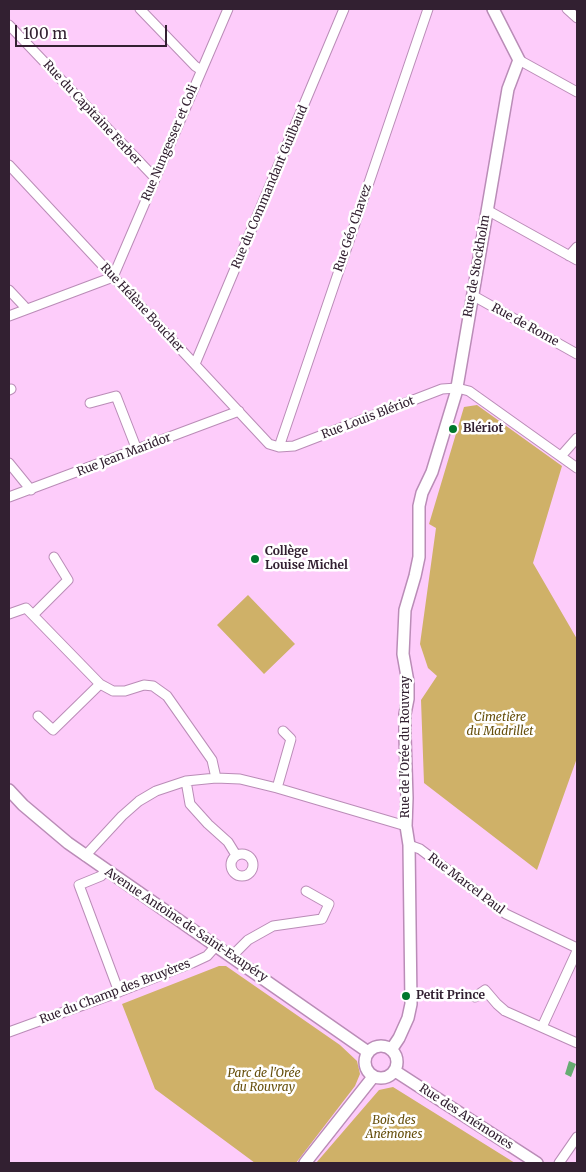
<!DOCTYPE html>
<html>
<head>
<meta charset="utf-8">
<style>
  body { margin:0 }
  #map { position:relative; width:586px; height:1172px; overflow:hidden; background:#fdccfa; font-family:Merriweather,serif }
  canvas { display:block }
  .frame { position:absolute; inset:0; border:10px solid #322031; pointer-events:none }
  .scale { position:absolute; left:15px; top:25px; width:152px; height:22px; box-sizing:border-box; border:2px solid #322031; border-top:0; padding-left:6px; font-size:15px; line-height:18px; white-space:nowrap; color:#322031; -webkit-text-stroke:4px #fff; paint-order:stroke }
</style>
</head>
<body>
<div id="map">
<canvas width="586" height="1172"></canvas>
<div class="frame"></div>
<div class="scale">100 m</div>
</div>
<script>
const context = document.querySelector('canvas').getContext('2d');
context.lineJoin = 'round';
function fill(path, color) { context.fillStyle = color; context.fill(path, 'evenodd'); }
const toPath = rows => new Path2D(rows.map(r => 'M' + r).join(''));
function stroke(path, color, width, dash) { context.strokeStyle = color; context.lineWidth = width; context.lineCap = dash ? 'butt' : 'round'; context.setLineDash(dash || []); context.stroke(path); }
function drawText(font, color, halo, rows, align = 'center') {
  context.font = font + ' Merriweather,serif'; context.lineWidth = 5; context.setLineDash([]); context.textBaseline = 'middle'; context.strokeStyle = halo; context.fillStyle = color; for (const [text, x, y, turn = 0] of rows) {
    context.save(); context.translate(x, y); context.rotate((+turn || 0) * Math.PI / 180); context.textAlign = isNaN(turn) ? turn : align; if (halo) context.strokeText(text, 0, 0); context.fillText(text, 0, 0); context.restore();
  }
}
fill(toPath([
  [477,405,562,466,533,563,577,639,577,758,537,870,424,783,421,700,437,676,428,668,420,644,436,528,429,524,464,407],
  [248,595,295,644,264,674,217,625],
  [219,966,226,966,340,1045,357,1061,360,1074,355,1086,296,1163,255,1163,155,1089,122,1004],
  [393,1087,515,1163,316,1163,379,1090]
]), '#cfb168');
fill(toPath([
  [569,1061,576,1064,571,1077,565,1074]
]), '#67ac72');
const minor = toPath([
  [140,9,195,66,201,70],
  [567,9,577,18],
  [9,25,155,178],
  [519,60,577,92],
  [9,165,269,444,279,447,294,446,442,389,457,388,469,391,577,468],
  [487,210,577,260],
  [569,256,577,247],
  [113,277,228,9],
  [9,290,24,306,25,310],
  [472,295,577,354],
  [9,316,113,277],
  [195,364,344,9],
  [9,390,11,389],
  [90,403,116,396,137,450],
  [279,447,428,9],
  [561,456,577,438],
  [9,463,31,490],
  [9,497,239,411],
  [9,614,26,608,100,684,113,691,125,691,144,685,153,686,167,696,212,760,216,778],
  [33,615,68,580,54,557],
  [38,716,53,730,100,684],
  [186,781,190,804,208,824,228,842,236,855],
  [277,788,291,739,283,731],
  [409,845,420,849,506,914,577,948],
  '231 865a11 11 0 1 1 22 0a11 11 0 1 1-22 0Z',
  [85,856,122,816,139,801,156,791,186,781,216,778,240,779,277,788,406,826],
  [106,870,101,876,79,885,119,992],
  [232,956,248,940,273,926,322,919,329,904,306,891],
  [475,997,485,990,497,1004,505,1011,577,1043],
  [542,1027,577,951],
  [9,1032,119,992,192,963,207,956,216,946],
  [559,1163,577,1137]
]);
const tertiary = toPath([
  [9,790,23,805,68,843,368,1052],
  '365 1062a16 16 0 1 1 32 0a16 16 0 1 1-32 0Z',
  [391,1050,399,1038,408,1018,411,1004,409,845,406,826,407,798,405,737,405,714,408,699,408,682,403,654,405,610,415,576,419,557,419,506,422,493,432,472,456,393,508,89,519,60,493,9],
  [395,1071,537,1163],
  [305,1163,373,1077]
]);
stroke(minor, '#ba8cb7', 11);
stroke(tertiary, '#ba8cb7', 14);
stroke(minor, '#fff', 9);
stroke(tertiary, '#fff', 11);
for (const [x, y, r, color] of [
  [453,429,5,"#00772d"],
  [255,559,5,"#00772d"],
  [406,996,5,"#00772d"]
]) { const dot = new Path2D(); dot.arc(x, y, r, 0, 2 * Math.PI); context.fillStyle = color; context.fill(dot); stroke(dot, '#fff', 2); }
drawText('12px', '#322031', '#fff', [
  ["Rue du Capitaine Ferber",92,113,47],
  ["Rue Nungesser et Coli",170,143,-67],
  ["Rue du Commandant Guilbaud",270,187,-67],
  ["Rue Géo Chavez",353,228,-71],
  ["Rue de Stockholm",477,266,-80],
  ["Rue Hélène Boucher",142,308,47],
  ["Rue de Rome",525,325,29],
  ["Rue Louis Blériot",368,418,-21],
  ["Rue Jean Maridor",124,455,-21],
  ["Rue de l'Orée du Rouvray",406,747,-90],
  ["Rue Marcel Paul",466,884,37],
  ["Avenue Antoine de Saint-Exupéry",186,925,34],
  ["Rue du Champ des Bruyères",115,992,-21],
  ["Rue des Anémones",466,1117,33]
]);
drawText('bold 12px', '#322031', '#fff', [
  ["Blériot",463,429],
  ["Collège",265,552],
  ["Louise Michel",265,566],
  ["Petit Prince",416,996]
], 'left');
drawText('italic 12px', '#654e0b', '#fff', [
  ["Cimetière",500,718],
  ["du Madrillet",500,732],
  ["Parc de l'Orée",264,1074],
  ["du Rouvray",264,1088],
  ["Bois des",394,1121],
  ["Anémones",394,1135]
]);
</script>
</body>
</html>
